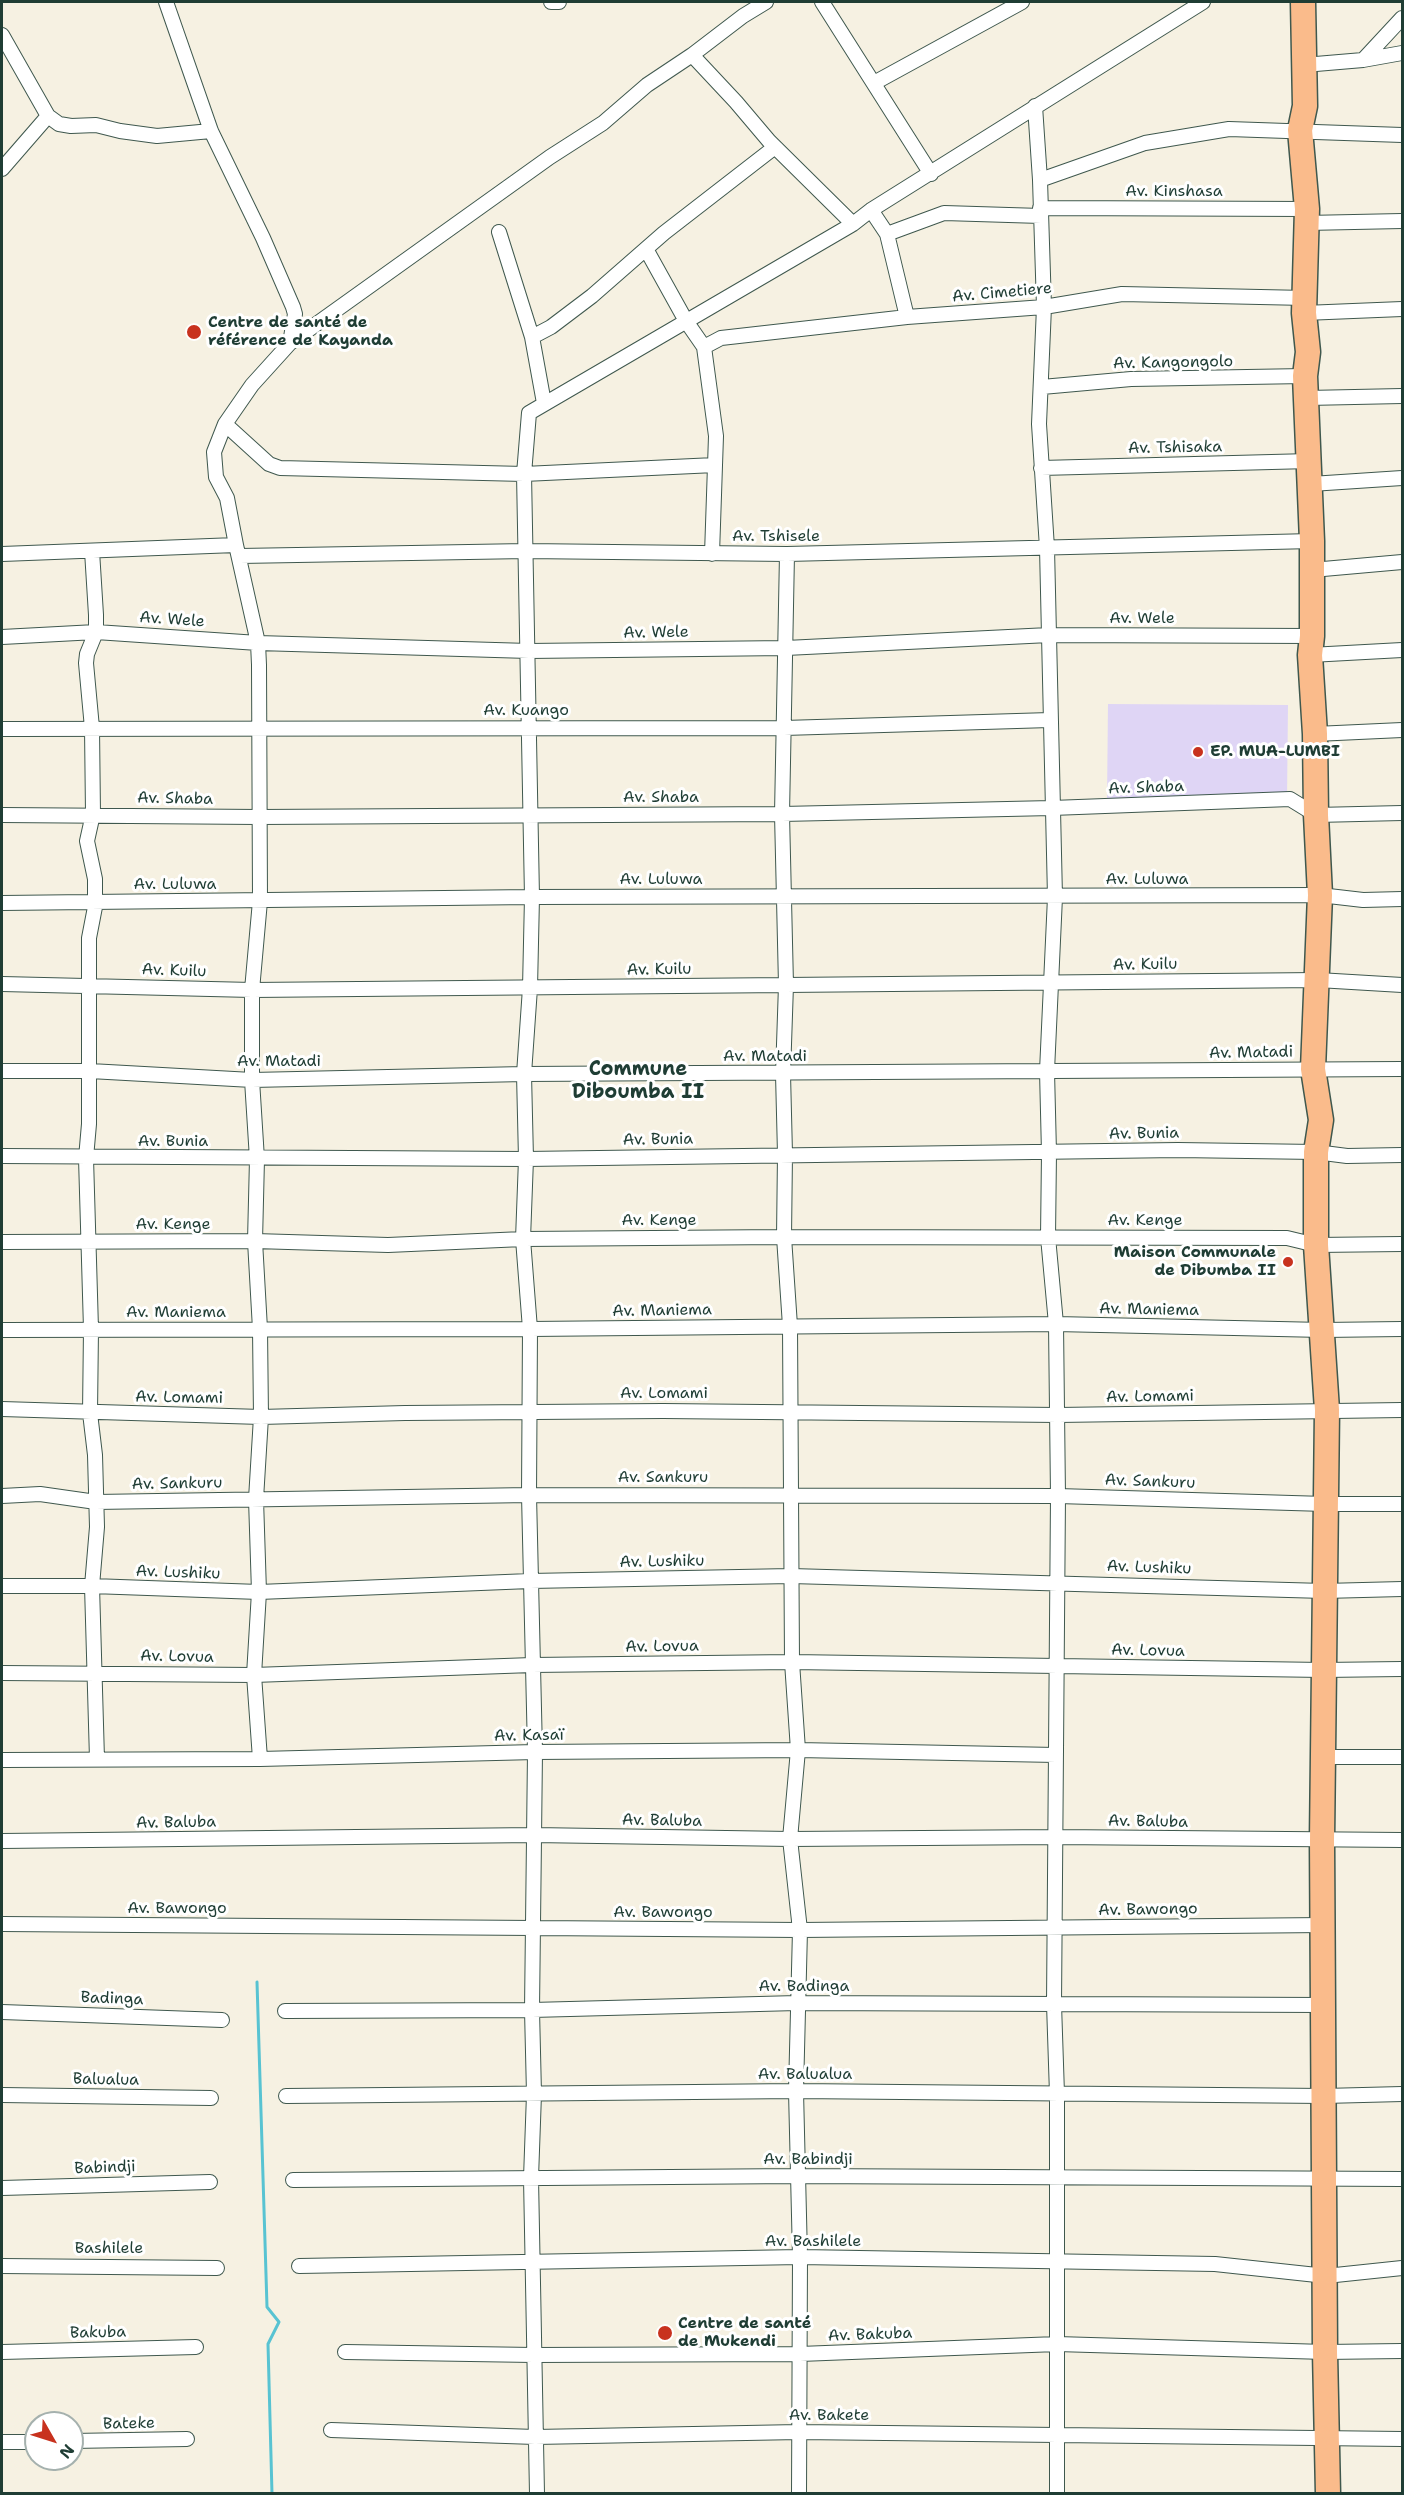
<!DOCTYPE html>
<html>
<head>
<meta charset="utf-8">
<style>
  body { margin:0 }
  #map { position:relative; width:1404px; height:2495px; overflow:hidden; background:#f6f1e2; font-family:"Shantell Sans",sans-serif }
  canvas { display:block }
  .frame { position:absolute; inset:0; border:3px solid #1f3d34; pointer-events:none }
  .north { position:absolute; left:24px; top:2411px; width:60px; height:60px; box-sizing:border-box; background:#fff; border:2px solid #a5b1ae; border-radius:50%; rotate:129deg; font-size:16px; font-weight:700; line-height:24px; text-align:center; color:#1f3d34 }
  .north::after { content:''; display:block; margin:auto; width:21px; height:27px; background:#c8321e; clip-path:polygon(50% 0,100% 100%,50% 72%,0 100%) }
</style>
</head>
<body>
<div id="map">
<canvas width="1404" height="2495"></canvas>
<div class="frame"></div>
<div class="north">N</div>
</div>
<script>
const context = document.querySelector('canvas').getContext('2d');
context.lineJoin = 'round';
function fill(path, color) { context.fillStyle = color; context.fill(path, 'evenodd'); }
const toPath = rows => new Path2D(rows.map(r => 'M' + r).join(''));
function stroke(path, color, width, dash) { context.strokeStyle = color; context.lineWidth = width; context.lineCap = dash ? 'butt' : 'round'; context.setLineDash(dash || []); context.stroke(path); }
function drawText(font, color, halo, rows, align = 'center') {
  context.font = font + ' "Shantell Sans",sans-serif'; context.lineWidth = 6; context.setLineDash([]); context.textBaseline = 'middle'; context.strokeStyle = halo; context.fillStyle = color; for (const [text, x, y, turn = 0] of rows) {
    context.save(); context.translate(x, y); context.rotate((+turn || 0) * Math.PI / 180); context.textAlign = isNaN(turn) ? turn : align; if (halo) context.strokeText(text, 0, 0); context.fillText(text, 0, 0); context.restore();
  }
}
fill(toPath([
  [1108,704,1288,705,1287,799,1107,799]
]), '#dfd5f5');
stroke(toPath([
  [257,1982,267,2307,279,2322,268,2344,272,2494]
]), '#58c3d2', 3);
const street = toPath([
  [166,2,211,131,263,238,293,307,295,314,290,343],
  [551,2,559,2],
  [822,2,931,174],
  [2,35,48,116,59,124,71,126,96,125,120,131,157,136,211,131],
  [692,55,736,102,769,141,853,224],
  [1363,60,1402,53],
  [1304,65,1363,60,1402,18],
  [874,83,1022,2],
  [1035,106,1040,180,1044,307,1039,424,1047,548,1055,897,1047,1071,1049,1153,1048,1237,1056,1324,1058,1496,1054,2004,1057,2094,1057,2494],
  [2,169,48,116],
  [1040,180,1145,143,1229,129,1402,135],
  [1040,208,1307,209],
  [871,210,887,234,907,317],
  [1306,223,1402,221],
  [499,232,532,337,551,327,592,296,664,233,775,147],
  [887,234,944,213,1041,216],
  [646,249,686,321,704,347,716,436,712,554],
  [1304,313,1402,309],
  [532,337,544,403],
  [704,347,721,338,907,317,1044,307,1122,294,1306,298],
  [1042,387,1131,379,1305,376],
  [1307,398,1402,396],
  [225,424,269,464,280,468,524,474,715,465],
  [1041,468,1310,461],
  [1311,484,1402,478],
  [236,545,258,643,259,665,260,901,252,990,252,1080,257,1159,255,1241,260,1329,261,1417,256,1499,259,1592,254,1675,260,1759],
  [92,551,96,615,96,632,87,654,86,663,92,728,93,814,87,841,95,879,95,907,89,938,89,1124,86,1158,91,1329,90,1413,95,1455,97,1527,92,1586,97,1759],
  [2,554,236,545,227,498,216,477,214,452,225,424,252,385,290,343,550,157,603,123,647,85,692,55,743,16,766,2],
  [787,554,782,814,786,985,783,1074,785,1154,784,1237,790,1326,792,1662,798,1750,790,1839,800,1930,796,2091,800,2257,799,2494],
  [240,556,526,551,787,554,1312,541],
  [1312,570,1402,562],
  [2,637,96,632,258,643,529,651,786,648,1049,635,1312,636],
  [1310,655,1402,650],
  [2,729,784,728,1050,720],
  [1315,734,1402,730],
  [2,815,259,817,782,814,1052,808,1290,799,1316,815,1402,813],
  [2,903,532,897,1320,895,1363,900,1402,899],
  [2,984,252,990,1318,980,1402,985],
  [2,1071,90,1071,252,1080,524,1074,1402,1069],
  [2,1156,526,1159,1178,1150,1316,1152,1347,1156,1402,1155],
  [2,1242,255,1241,388,1245,523,1239,784,1237,1287,1238,1316,1245,1402,1244],
  [2,1330,530,1329,1056,1324,1323,1330,1402,1329],
  [2,1409,261,1417,405,1413,663,1411,1058,1415,1402,1410],
  [2,1496,40,1494,96,1502,529,1495,1058,1496,1325,1504,1402,1504],
  [2,1586,92,1586,259,1592,530,1581,791,1576,1324,1591,1402,1589],
  [2,1673,254,1675,532,1665,792,1662,1323,1670,1402,1669],
  [1325,1757,1402,1757],
  [2,1760,260,1759,535,1752,798,1750,1056,1755],
  [2,1841,534,1835,790,1839,1056,1837,1402,1840],
  [2,1924,800,1930,1324,1925],
  [285,2011,532,2010,797,2003,1324,2005],
  [2,2012,222,2020],
  [2,2095,211,2098],
  [286,2096,796,2091,1324,2096,1402,2094],
  [293,2180,797,2176,1402,2179],
  [2,2188,210,2182],
  [2,2266,217,2268],
  [299,2266,800,2257,1215,2264,1326,2276,1402,2268],
  [2,2352,196,2347],
  [345,2352,533,2355,800,2354,1057,2344,1325,2352,1402,2351],
  [331,2430,535,2437,799,2432,1402,2439],
  [72,2441,187,2439],
  [2,2442,36,2442],
  [537,2494,531,2178,534,2094,532,2010,535,1752,529,1495,530,1329,523,1239,526,1159,524,1074,530,988,532,897,524,474,529,413,853,224,871,210,1203,2]
]);
const highway = toPath([
  [1303,2,1305,106,1300,130,1307,209,1304,313,1308,352,1305,376,1312,541,1312,636,1310,655,1315,734,1316,815,1320,895,1313,1069,1321,1120,1316,1152,1316,1245,1327,1410,1322,1840,1325,2352,1328,2494]
]);
stroke(street, '#3f584e', 16);
stroke(highway, '#3f584e', 27);
stroke(street, '#fff', 14);
stroke(highway, '#fabb8b', 24);
for (const [x, y, r, color] of [
  [194,332,8,"#c8321e"],
  [1198,752,6,"#c8321e"],
  [1288,1262,6,"#c8321e"],
  [665,2333,8,"#c8321e"]
]) { const dot = new Path2D(); dot.arc(x, y, r, 0, 2 * Math.PI); context.fillStyle = color; context.fill(dot); stroke(dot, '#fff', 2); }
drawText('16px', '#1f3d34', '#fff', [
  ["Av. Kinshasa",1174,192],
  ["Av. Cimetiere",1002,293,-5],
  ["Av. Kangongolo",1173,363,-1],
  ["Av. Tshisaka",1175,448,-1],
  ["Av. Tshisele",776,537],
  ["Av. Wele",1142,619],
  ["Av. Wele",172,620,4],
  ["Av. Wele",656,633,-1],
  ["Av. Kuango",526,711],
  ["Av. Shaba",1146,788,-2],
  ["Av. Shaba",661,798],
  ["Av. Shaba",175,799,1],
  ["Av. Luluwa",661,880],
  ["Av. Luluwa",1147,880],
  ["Av. Luluwa",175,885],
  ["Av. Kuilu",1145,965,-1],
  ["Av. Kuilu",659,970,-1],
  ["Av. Kuilu",174,971,2],
  ["Av. Matadi",1251,1053,-1],
  ["Av. Matadi",765,1057],
  ["Av. Matadi",279,1062],
  ["Av. Bunia",1144,1134,-1],
  ["Av. Bunia",658,1140,-1],
  ["Av. Bunia",173,1142],
  ["Av. Kenge",659,1221],
  ["Av. Kenge",1145,1221],
  ["Av. Kenge",173,1225],
  ["Av. Maniema",1149,1310,1],
  ["Av. Maniema",662,1311,-1],
  ["Av. Maniema",176,1313],
  ["Av. Lomami",664,1394],
  ["Av. Lomami",1150,1397,-1],
  ["Av. Lomami",179,1398,1],
  ["Av. Sankuru",663,1478],
  ["Av. Sankuru",1150,1482,2],
  ["Av. Sankuru",177,1484,-1],
  ["Av. Lushiku",662,1562,-1],
  ["Av. Lushiku",1149,1568,2],
  ["Av. Lushiku",178,1573,2],
  ["Av. Lovua",662,1647,-1],
  ["Av. Lovua",1148,1651,1],
  ["Av. Lovua",177,1657,1],
  ["Av. Kasaï",529,1736,-1],
  ["Av. Baluba",662,1821,1],
  ["Av. Baluba",1148,1822,1],
  ["Av. Baluba",176,1823,-1],
  ["Av. Bawongo",177,1909],
  ["Av. Bawongo",1148,1910,-1],
  ["Av. Bawongo",663,1913],
  ["Av. Badinga",804,1987],
  ["Badinga",112,1999,2],
  ["Av. Balualua",805,2075],
  ["Balualua",106,2080,1],
  ["Av. Babindji",808,2160],
  ["Babindji",105,2168,-2],
  ["Av. Bashilele",813,2242],
  ["Bashilele",109,2249],
  ["Bakuba",98,2333,-1],
  ["Av. Bakuba",870,2335,-2],
  ["Av. Bakete",829,2416],
  ["Bateke",129,2424,-1]
]);
drawText('bold 16px', '#1f3d34', '#fff', [
  ["Centre de santé de",208,323],
  ["référence de Kayanda",208,341],
  ["EP. MUA-LUMBI",1210,752],
  ["Maison Communale",1276,1253,"right"],
  ["de Dibumba II",1276,1271,"right"],
  ["Centre de santé",678,2324],
  ["de Mukendi",678,2342]
], 'left');
drawText('bold 20px', '#1f3d34', '#fff', [
  ["Commune",638,1070],
  ["Diboumba II",638,1093]
]);
</script>
</body>
</html>
